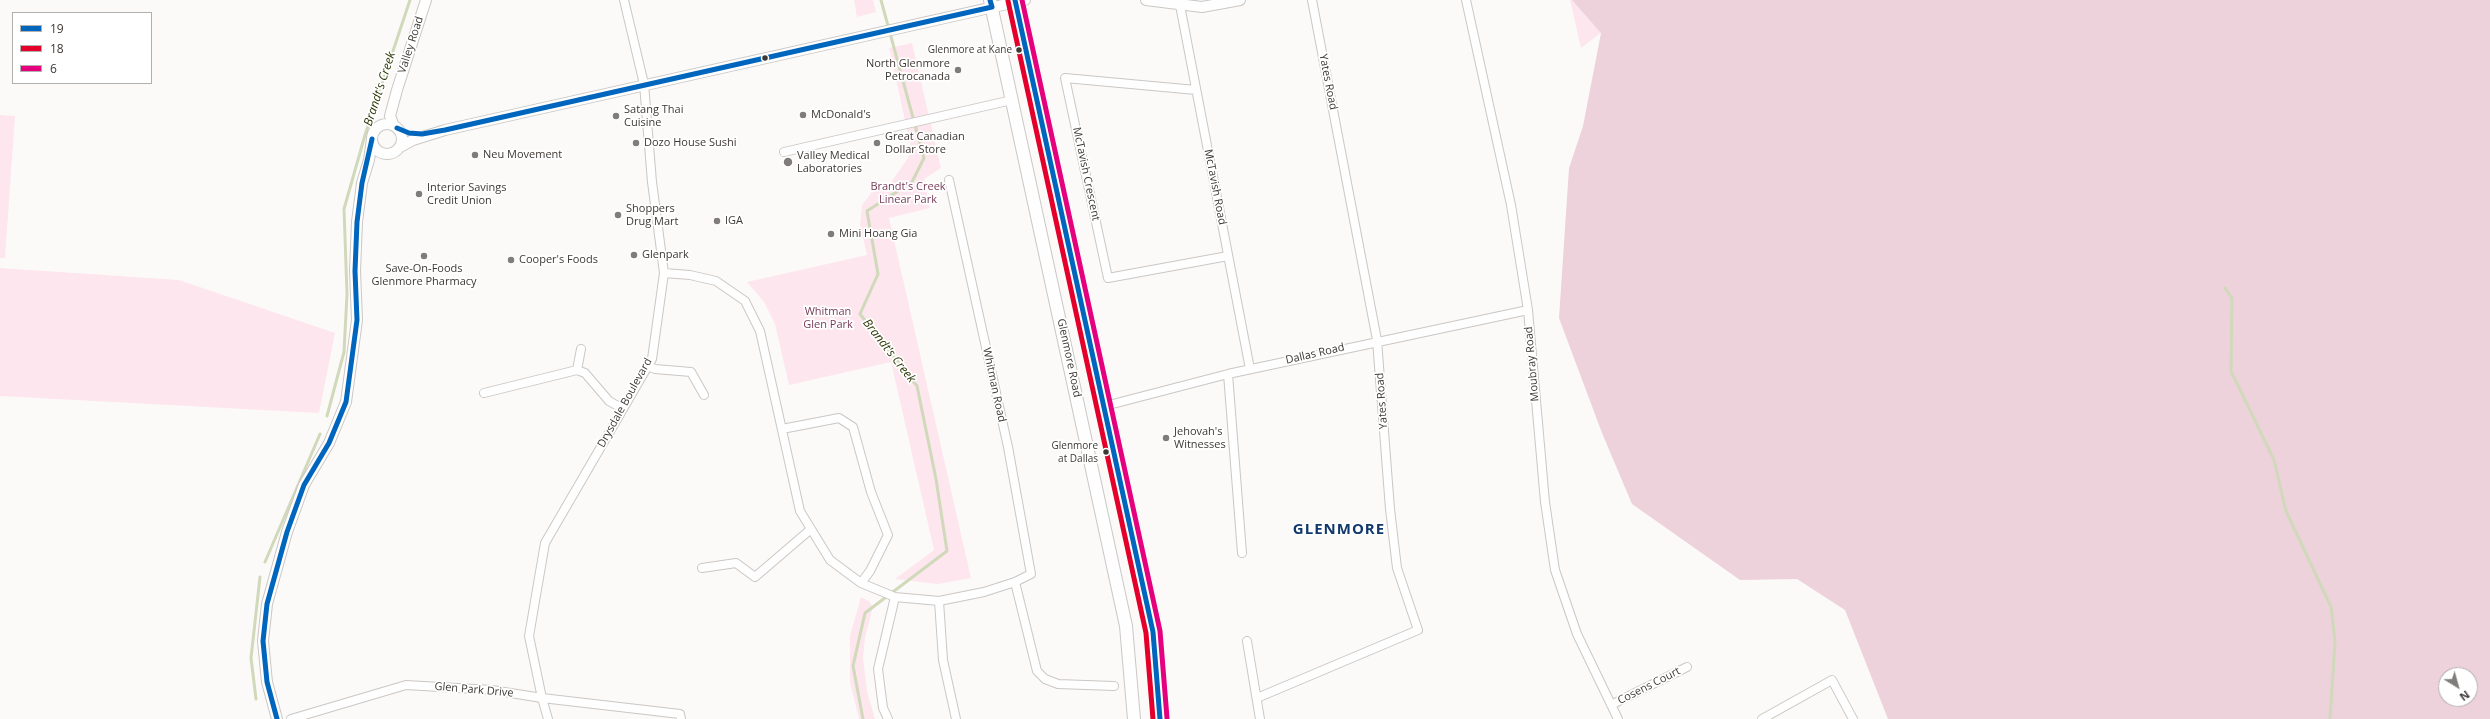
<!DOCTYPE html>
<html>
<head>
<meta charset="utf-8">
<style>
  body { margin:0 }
  #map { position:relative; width:2490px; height:719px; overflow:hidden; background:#fcfaf9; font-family:"Open Sans",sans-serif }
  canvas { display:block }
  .legend { position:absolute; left:12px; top:12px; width:140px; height:72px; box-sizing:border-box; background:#fff; border:1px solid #b2afae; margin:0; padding:5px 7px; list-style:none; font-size:12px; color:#3e3834 }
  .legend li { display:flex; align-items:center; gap:8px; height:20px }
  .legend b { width:20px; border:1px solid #b2afae }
  .north { position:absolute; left:2438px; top:667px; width:40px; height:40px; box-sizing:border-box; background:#fff; border:1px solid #b2afae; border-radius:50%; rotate:143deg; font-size:11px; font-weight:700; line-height:16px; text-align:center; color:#3e3834 }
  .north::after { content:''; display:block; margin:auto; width:14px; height:18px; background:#807c79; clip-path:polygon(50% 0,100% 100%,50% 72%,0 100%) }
</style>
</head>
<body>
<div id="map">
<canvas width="2490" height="719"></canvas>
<ul class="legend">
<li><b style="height:5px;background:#0065bd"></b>19</li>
<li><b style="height:5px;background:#e4002b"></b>18</li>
<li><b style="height:5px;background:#e5007d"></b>6</li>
</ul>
<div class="north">N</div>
</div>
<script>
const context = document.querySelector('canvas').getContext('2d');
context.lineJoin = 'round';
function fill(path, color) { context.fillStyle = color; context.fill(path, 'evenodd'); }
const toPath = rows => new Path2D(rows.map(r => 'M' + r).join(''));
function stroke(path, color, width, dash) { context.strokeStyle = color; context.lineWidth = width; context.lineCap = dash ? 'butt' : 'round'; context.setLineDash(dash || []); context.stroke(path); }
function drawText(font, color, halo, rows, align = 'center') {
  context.font = font + ' "Open Sans",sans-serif'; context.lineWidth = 3.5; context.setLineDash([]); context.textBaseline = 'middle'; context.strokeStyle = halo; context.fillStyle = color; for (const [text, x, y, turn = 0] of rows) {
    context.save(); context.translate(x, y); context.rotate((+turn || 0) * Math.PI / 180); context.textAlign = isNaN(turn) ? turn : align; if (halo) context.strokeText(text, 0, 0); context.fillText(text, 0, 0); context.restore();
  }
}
fill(toPath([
  [854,0,873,0,876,12,857,17],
  [1570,0,1644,0,1581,48],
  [912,43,941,168,924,179,930,208,889,218,971,578,938,584,895,579,934,550,891,362,789,385,775,324,764,302,747,282,867,255,860,224,862,205,872,192,888,187,912,152,889,48],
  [0,115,15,116,5,258,0,258],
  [0,268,179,280,335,333,319,413,0,396],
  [861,597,869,601,873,607,865,638,863,658,867,691,875,719,859,719,850,682,850,636]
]), '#fde6ee');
fill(toPath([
  [1572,0,2490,0,2490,719,1888,719,1845,610,1797,579,1740,580,1632,504,1602,433,1559,318,1569,168,1583,126,1601,33],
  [2446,675,2470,675,2470,699,2446,699]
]), '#edd2dc');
stroke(toPath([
  [2225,288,2232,298,2231,371,2274,460,2286,511,2331,607,2335,641,2330,719],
  [327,416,344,352,347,294,344,209,365,135,410,0],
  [265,562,320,434],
  [256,699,251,658,260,577],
  [863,719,853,666,865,613,947,551,936,479,917,386,860,314,878,274,867,211,912,182,924,158,881,0]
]), '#d1d9bb', 3);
const minor = toPath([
  [1179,0,1250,369],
  [1466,0,1511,205,1528,310,1545,502,1555,570,1577,634,1618,719],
  [1196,90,1065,78,1108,278,1228,256],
  [784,152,1012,100],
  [664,273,690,275,716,281,745,301,760,331,800,511,830,560,861,583,895,597,939,601,984,592,1015,582,1031,574,1008,447,949,180],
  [648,366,655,369,691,372,704,395],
  [577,370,581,349],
  [1228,374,1242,553],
  [484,393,577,370,585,373,609,401,623,409],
  [1105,406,1228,374,1528,310],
  [782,429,839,418,853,427,871,492,888,535,870,571,861,583],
  [702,568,736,563,755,577,811,529],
  [1015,582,1037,671,1045,679,1058,684,1114,686],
  [939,601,943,660,956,719],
  [1247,641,1260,719],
  [1257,698,1418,630,1397,568,1390,509,1377,340,1312,0],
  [1611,705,1687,667],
  [291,719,406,685,492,690,542,698,680,714,681,719],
  [548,719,542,698,529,636,545,543,652,359,664,273,652,182,644,84,624,0],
  [888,719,883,708,878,669,895,597],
  [1762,719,1832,680,1853,719]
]);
const tertiary = toPath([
  [1146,0,1202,7,1240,0],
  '372 139a15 15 0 1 1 30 0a15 15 0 1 1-30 0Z',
  [394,126,390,116,397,90,426,0],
  [400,147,413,140,445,130,1025,0],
  [277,719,267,682,263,641,267,604,287,532,304,485,329,443,346,402,357,320,355,271,357,222,362,183,369,160,372,139]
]);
const secondary = toPath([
  [990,0,1126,626,1134,719],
  [1015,0,1153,632,1160,719]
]);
stroke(minor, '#cac7c4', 10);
stroke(tertiary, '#cac7c4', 12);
stroke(secondary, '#cac7c4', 14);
stroke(minor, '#fffefe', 8);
stroke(tertiary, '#fffefe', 10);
stroke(secondary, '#fffefe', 12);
stroke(toPath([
  [1015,0,1153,632,1160,719],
  [397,128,409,133,422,134,445,130,992,7,990,0],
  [277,719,267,682,263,641,267,604,287,532,304,485,329,443,346,402,357,320,355,271,357,222,362,183,372,139]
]), '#0065bd', 5);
stroke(toPath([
  [1008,1,1146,633,1153,719]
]), '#e4002b', 5);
stroke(toPath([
  [1022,0,1160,631,1167,718]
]), '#e5007d', 5);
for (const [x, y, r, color] of [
  [1019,50,3.5,"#3e3834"],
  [765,58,3.5,"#3e3834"],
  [958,70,4,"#807c79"],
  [803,115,4,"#807c79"],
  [616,116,4,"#807c79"],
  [636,143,4,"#807c79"],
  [877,143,4,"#807c79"],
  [475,155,4,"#807c79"],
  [788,162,5,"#807c79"],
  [419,194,4,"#807c79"],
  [618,215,4,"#807c79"],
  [717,221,4,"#807c79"],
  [831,234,4,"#807c79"],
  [634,255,4,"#807c79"],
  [424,256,4,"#807c79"],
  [511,260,4,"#807c79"],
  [1166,438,4,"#807c79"],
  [1106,452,3.5,"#3e3834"]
]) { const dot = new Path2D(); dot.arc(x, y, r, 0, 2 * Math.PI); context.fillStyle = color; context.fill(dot); stroke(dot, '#fff', 1.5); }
drawText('10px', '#3e3834', '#fff', [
  ["Glenmore at Kane",1012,50],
  ["Glenmore",1098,446],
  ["at Dallas",1098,459]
], 'right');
drawText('11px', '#3e3834', '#fff', [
  ["Valley Road",411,45,-72],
  ["Yates Road",1328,82,79],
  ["McTavish Crescent",1086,174,78],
  ["McTavish Road",1215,187,79],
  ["Dallas Road",1315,354,-13],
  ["Glenmore Road",1069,358,78],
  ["Moubray Road",1532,364,-95],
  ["Whitman Road",994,385,78],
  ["Yates Road",1382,401,-94],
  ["Drysdale Boulevard",625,403,-61],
  ["Cosens Court",1649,686,-27],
  ["Glen Park Drive",474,690,5]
]);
drawText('11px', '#3e3834', '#fff', [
  ["North Glenmore",950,64,"right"],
  ["Petrocanada",950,77,"right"],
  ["Satang Thai",624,110],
  ["Cuisine",624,123],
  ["McDonald's",811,115],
  ["Great Canadian",885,137],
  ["Dollar Store",885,150],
  ["Dozo House Sushi",644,143],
  ["Neu Movement",483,155],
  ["Valley Medical",797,156],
  ["Laboratories",797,169],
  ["Interior Savings",427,188],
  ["Credit Union",427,201],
  ["Shoppers",626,209],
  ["Drug Mart",626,222],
  ["IGA",725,221],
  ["Mini Hoang Gia",839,234],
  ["Glenpark",642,255],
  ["Cooper's Foods",519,260],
  ["Save-On-Foods",424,269,"center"],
  ["Glenmore Pharmacy",424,282,"center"],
  ["Jehovah's",1174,432],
  ["Witnesses",1174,445]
], 'left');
drawText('11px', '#773c57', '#fff', [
  ["Brandt's Creek",908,187],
  ["Linear Park",908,200],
  ["Whitman",828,312],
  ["Glen Park",828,325]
]);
drawText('italic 12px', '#2e3908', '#fff', [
  ["Brandt's Creek",380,89,-72],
  ["Brandt's Creek",889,351,52]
]);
context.letterSpacing = '1px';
drawText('bold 15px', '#11396c', '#fff', [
  ["GLENMORE",1339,530]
]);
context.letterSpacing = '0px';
</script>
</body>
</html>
